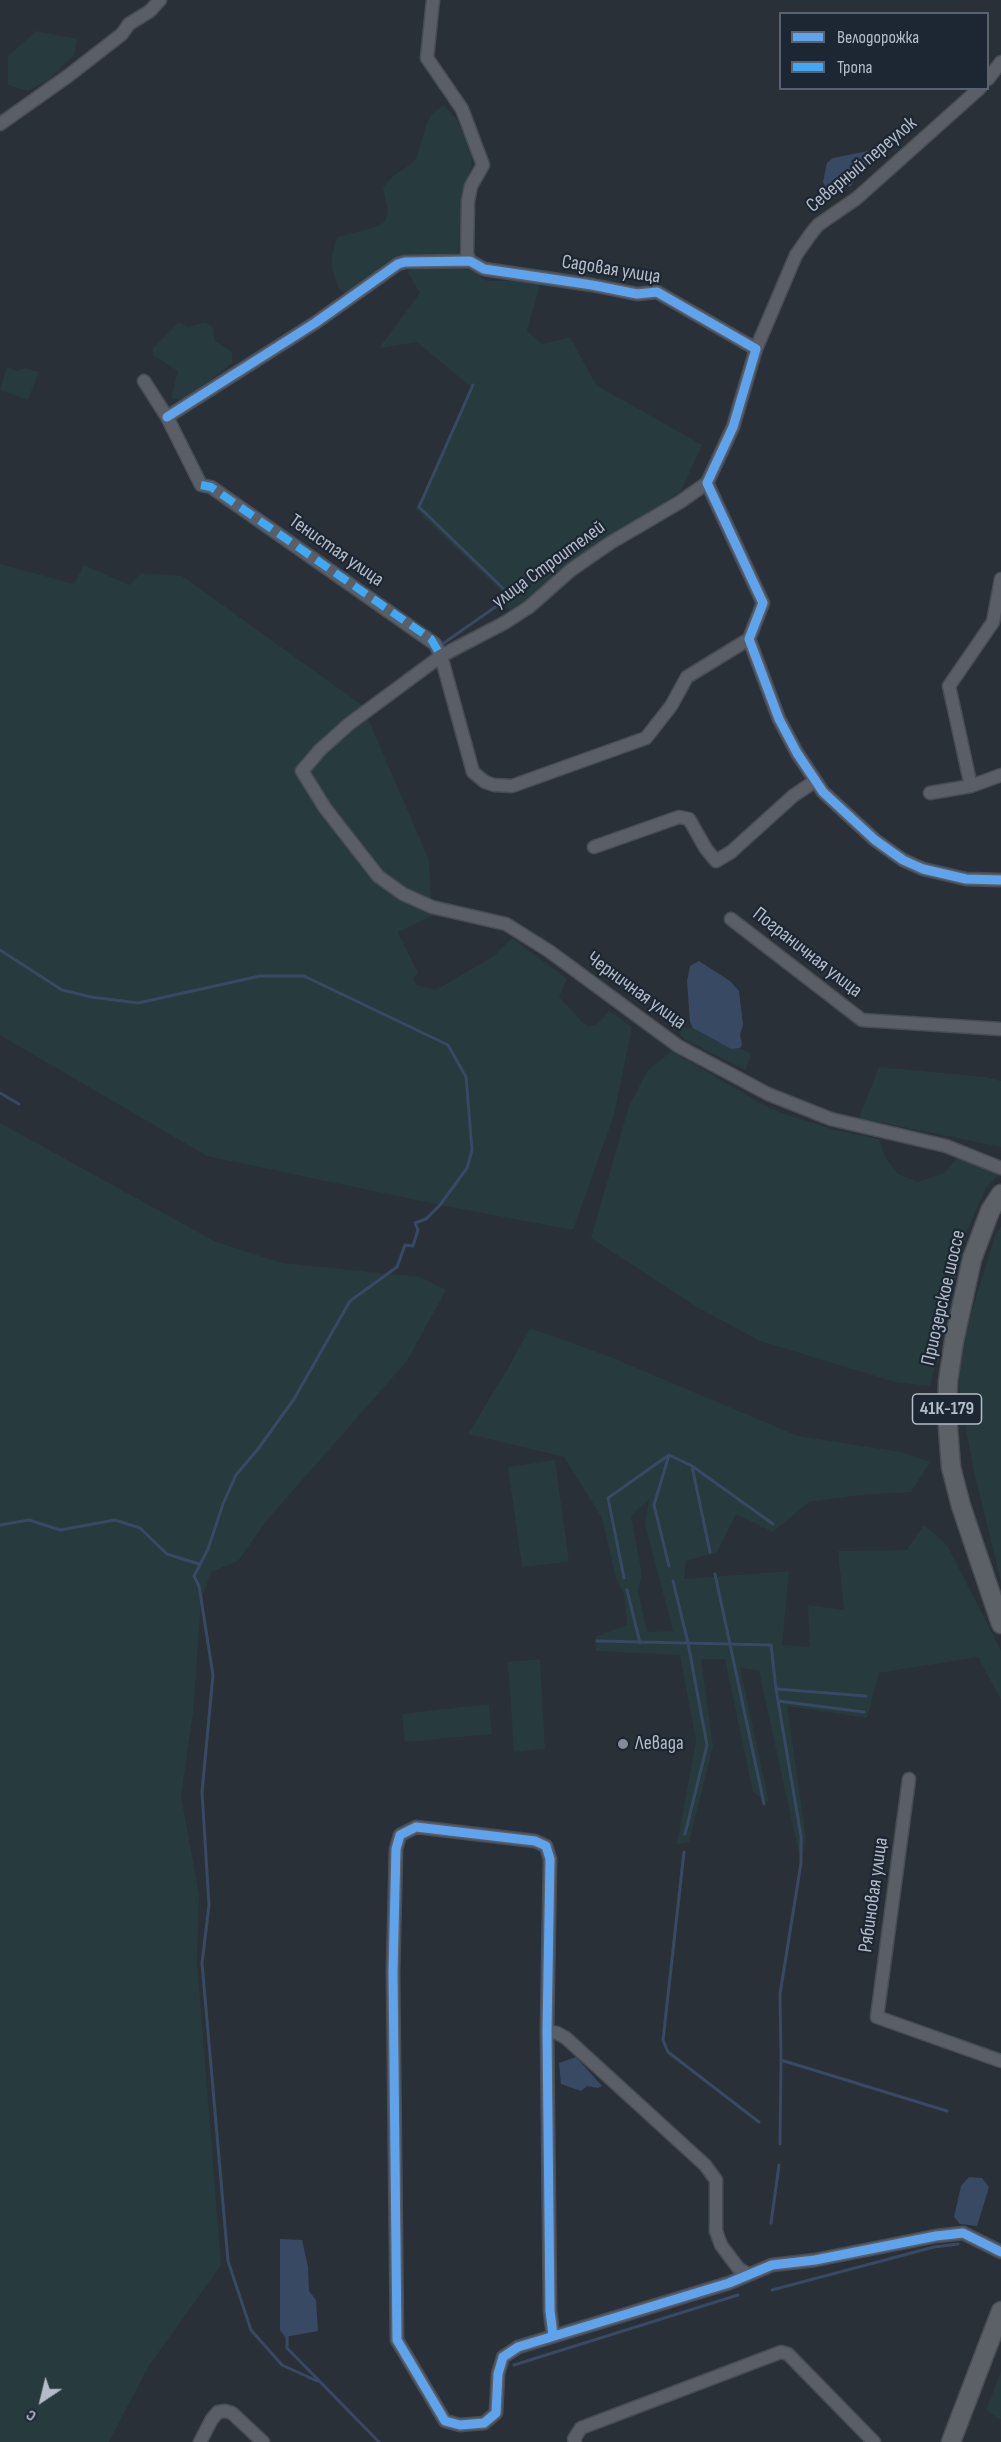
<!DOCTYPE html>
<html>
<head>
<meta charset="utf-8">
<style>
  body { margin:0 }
  #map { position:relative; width:1001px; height:2442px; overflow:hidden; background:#2a3038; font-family:"Sofia Sans Condensed",sans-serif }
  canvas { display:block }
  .legend { position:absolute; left:779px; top:12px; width:210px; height:78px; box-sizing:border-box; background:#1d2633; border:2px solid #59626f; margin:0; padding:8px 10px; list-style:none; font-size:18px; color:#b4bcc9 }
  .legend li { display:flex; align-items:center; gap:12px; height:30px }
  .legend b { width:30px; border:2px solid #59626f }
  .north { position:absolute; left:12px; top:2370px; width:60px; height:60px; -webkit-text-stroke:4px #1d2633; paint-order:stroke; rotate:215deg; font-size:16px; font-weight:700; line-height:24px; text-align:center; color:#b4bcc9 }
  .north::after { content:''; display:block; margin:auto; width:21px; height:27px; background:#b4bcc9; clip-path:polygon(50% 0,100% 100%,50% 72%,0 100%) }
</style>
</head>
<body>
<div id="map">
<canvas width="1001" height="2442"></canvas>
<ul class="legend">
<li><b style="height:8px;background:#60a3ed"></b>Велодорожка</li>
<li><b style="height:8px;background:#3fa9f5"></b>Тропа</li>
</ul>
<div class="north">С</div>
</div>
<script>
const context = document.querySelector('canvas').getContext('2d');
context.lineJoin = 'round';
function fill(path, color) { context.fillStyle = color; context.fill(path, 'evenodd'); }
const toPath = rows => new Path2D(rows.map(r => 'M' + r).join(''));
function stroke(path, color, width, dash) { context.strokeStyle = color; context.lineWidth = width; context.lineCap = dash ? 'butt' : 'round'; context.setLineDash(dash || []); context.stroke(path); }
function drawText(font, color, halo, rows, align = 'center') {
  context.font = font + ' "Sofia Sans Condensed",sans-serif'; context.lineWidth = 4.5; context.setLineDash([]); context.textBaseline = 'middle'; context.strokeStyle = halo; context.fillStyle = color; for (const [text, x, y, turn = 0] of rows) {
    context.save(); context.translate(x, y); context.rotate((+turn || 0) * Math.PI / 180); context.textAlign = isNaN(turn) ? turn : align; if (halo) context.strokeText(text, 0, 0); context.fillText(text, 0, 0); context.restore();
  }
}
fill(toPath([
  [36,31,77,39,75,54,47,81,27,91,8,85,8,56],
  [444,105,457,120,472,156,471,168,464,184,458,252,451,257,441,255,396,260,352,290,344,292,339,289,332,269,332,255,337,237,373,228,385,222,388,212,383,187,393,176,407,167,416,159,426,126,432,114],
  [430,266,472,270,487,281,541,281,527,331,542,344,570,337,596,385,702,445,681,491,563,571,511,614,500,590,415,509,431,481,471,387,417,342,379,348,420,293,407,271],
  [179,322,188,327,206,322,213,328,215,341,232,352,232,363,184,400,171,398,178,371,153,355,153,348],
  [7,367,16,371,26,368,39,372,28,400,0,390],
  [0,564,74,584,84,565,129,585,141,573,182,576,362,705,429,860,432,916,398,932,418,973,413,978,416,985,436,990,494,956,512,938,567,979,559,997,583,1023,589,1026,596,1025,609,1011,632,1027,614,1115,573,1230,440,1205,207,1156,0,1035],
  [682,1028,693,1028,731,1049,740,1048,751,1054,746,1070,684,1039,679,1032],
  [672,1051,760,1103,781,1113,835,1130,879,1139,885,1157,898,1174,918,1182,944,1173,958,1157,999,1174,985,1190,967,1231,930,1386,895,1382,760,1341,697,1307,591,1238,629,1106,648,1070],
  [879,1067,986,1077,1001,1081,1001,1147,859,1118],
  [0,1123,216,1242,282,1263,420,1277,446,1290,407,1361,267,1520,238,1561,211,1572,201,1600,193,1713,181,1796,199,1894,197,1962,221,2265,148,2367,109,2442,0,2442],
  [1001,1226,1001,1581,974,1472,960,1397,958,1356,995,1236],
  [530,1328,608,1356,798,1436,901,1452,930,1462,911,1492,860,1495,809,1502,773,1532,736,1514,717,1552,686,1561,684,1579,789,1571,782,1645,810,1647,808,1605,844,1610,838,1551,907,1550,924,1525,947,1545,1001,1651,1001,1700,978,1657,879,1673,867,1718,787,1706,806,1838,801,1863,759,1671,740,1667,769,1803,753,1792,725,1659,701,1659,713,1746,689,1842,677,1844,696,1741,680,1655,596,1651,595,1637,627,1625,624,1594,616,1578,602,1518,564,1457,468,1434,508,1368],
  [649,1499,645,1524,673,1631,647,1632,638,1591,642,1574,631,1516],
  [555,1460,569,1562,522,1567,508,1467],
  [540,1659,545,1749,514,1752,508,1662],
  [489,1704,492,1734,405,1742,402,1714],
  [1001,2372,1001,2420,986,2410]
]), '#273a3e');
fill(toPath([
  [868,151,871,156,875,157,855,178,851,186,828,192,823,182,827,163,833,158],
  [699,961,730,981,739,991,743,1025,740,1035,742,1045,740,1048,731,1049,693,1028,690,1022,687,981,690,966],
  [576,2057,602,2086,598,2088,587,2086,581,2091,561,2084,559,2063],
  [969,2177,982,2178,989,2187,977,2226,960,2224,954,2217,961,2186],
  [280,2239,302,2240,308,2267,309,2291,316,2300,318,2331,285,2337,280,2330]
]), '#384963');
stroke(toPath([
  [441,645,511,596,419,507,473,385],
  [0,950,62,990,91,997,138,1003,260,976,304,976,448,1045,466,1077,472,1150,467,1168,440,1205,426,1219,415,1223,418,1230,413,1246,405,1245,397,1267,350,1301,294,1399,258,1449,236,1475,223,1504,208,1549,194,1576,199,1586,213,1675,202,1792,209,1905,202,1963,228,2261,251,2330,282,2365,317,2381],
  [0,1093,19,1104],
  [692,1466,710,1552],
  [0,1525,29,1520,60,1530,115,1520,140,1528,167,1554,199,1564],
  [669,1566,654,1505,669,1455],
  [715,1574,764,1804],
  [624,1578,608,1498,669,1455,692,1466,773,1524],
  [673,1581,688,1643,707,1745,685,1834],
  [627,1590,640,1643],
  [597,1641,771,1645,776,1689,866,1696],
  [776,1689,801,1836,801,1863,780,1994,781,2060,947,2111],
  [778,1701,864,1712],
  [684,1852,663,2040,668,2052,759,2122],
  [780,2144,781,2060],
  [771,2223,779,2165],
  [772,2290,934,2247,958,2244],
  [287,2336,287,2348,379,2442],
  [514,2365,738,2295]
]), '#384963', 3);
const minor = toPath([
  [433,0,427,58,462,109,483,165,471,186,468,201,467,254,470,261],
  [988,79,1001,62],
  [0,124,68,76,122,34,129,24,150,11,160,0],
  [756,349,796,255,810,235,818,225,857,198,980,88],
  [144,381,167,417,201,485,211,487,435,644,441,656,473,772,485,782,494,785,512,786,646,738,671,706,687,677,749,639],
  [167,417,315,323,398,264,405,262,470,261,484,269,592,285,637,294,657,292,756,349,733,427,707,483,763,603,749,639,779,719,797,753,823,792,875,840,903,860,923,869,966,879,1001,880],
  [707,483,680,502,610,543,571,570,529,607,506,622,441,656,349,724,320,750,302,771,325,808,378,876,403,894,432,907,506,924,549,951,678,1046,768,1094,831,1119,946,1146,1001,1168],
  [971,786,949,686,993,622,1001,579],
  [930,793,971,786,1001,775],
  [594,847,679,817,689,819,706,849,716,861,731,852,793,796,815,781],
  [731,919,862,1020,1001,1029],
  [909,1779,877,2017,1001,2061],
  [547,2031,557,2033,566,2038,705,2165,716,2180,716,2231,721,2245,739,2269,748,2274],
  [553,2335,550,2311,547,2031,550,1859,546,1846,535,1841,416,1827,400,1835,396,1849,393,1972,397,2340,445,2421,460,2425,484,2423,496,2413,498,2374,503,2357,518,2347,729,2283,772,2265,815,2260,936,2236,963,2233,1001,2252],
  [200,2442,212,2419,218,2412,225,2411,232,2413,263,2442],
  [575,2442,574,2439,581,2428,781,2352,788,2354,874,2442]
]);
const primary = toPath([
  [1001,1194,990,1211,972,1259,954,1341,948,1381,947,1414,951,1467,961,1506,1001,1624],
  [951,2442,1001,2311]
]);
stroke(minor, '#484c53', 15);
stroke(primary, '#484c55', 21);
stroke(minor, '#5a5e66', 12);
stroke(primary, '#5c6168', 18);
stroke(toPath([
  [201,485,211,487,431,639,441,656]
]), '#3fa9f5', 8, [15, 8]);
stroke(toPath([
  [167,417,315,323,398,264,405,262,470,261,484,269,592,285,637,294,657,292,756,349,733,427,707,483,763,603,749,639,779,719,797,753,823,792,875,840,903,860,923,869,966,879,1001,880],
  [553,2335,550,2311,547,2031,550,1859,546,1846,535,1841,416,1827,400,1835,396,1849,393,1972,397,2340,445,2421,460,2425,484,2423,496,2413,498,2374,503,2357,518,2347,729,2283,772,2265,815,2260,936,2236,963,2233,1001,2252]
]), '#60a3ed', 9);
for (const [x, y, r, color] of [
  [623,1744,6,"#848b96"]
]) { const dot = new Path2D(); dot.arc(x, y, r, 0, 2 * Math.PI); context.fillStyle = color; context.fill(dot); stroke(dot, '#1d2633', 2); }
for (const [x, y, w] of [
  [947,1409,69]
]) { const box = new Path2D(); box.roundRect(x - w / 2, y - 15, w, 30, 4.5); context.fillStyle = '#1d2633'; context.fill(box); stroke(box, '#b4bcc9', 1.5); }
drawText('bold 18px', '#b4bcc9', null, [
  ["41К-179",947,1409]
]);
drawText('20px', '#b4bcc9', '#1d2633', [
  ["Северный переулок",862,165,-40],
  ["Садовая улица",611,270,9],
  ["Тенистая улица",336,551,35],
  ["улица Строителей",549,565,-36],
  ["Пограничная улица",807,953,38],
  ["Черничная улица",636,991,36],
  ["Приозерское шоссе",944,1298,-77],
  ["Рябиновая улица",874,1895,-82]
]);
drawText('20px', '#b4bcc9', '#1d2633', [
  ["Левада",635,1744]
], 'left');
</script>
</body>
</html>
